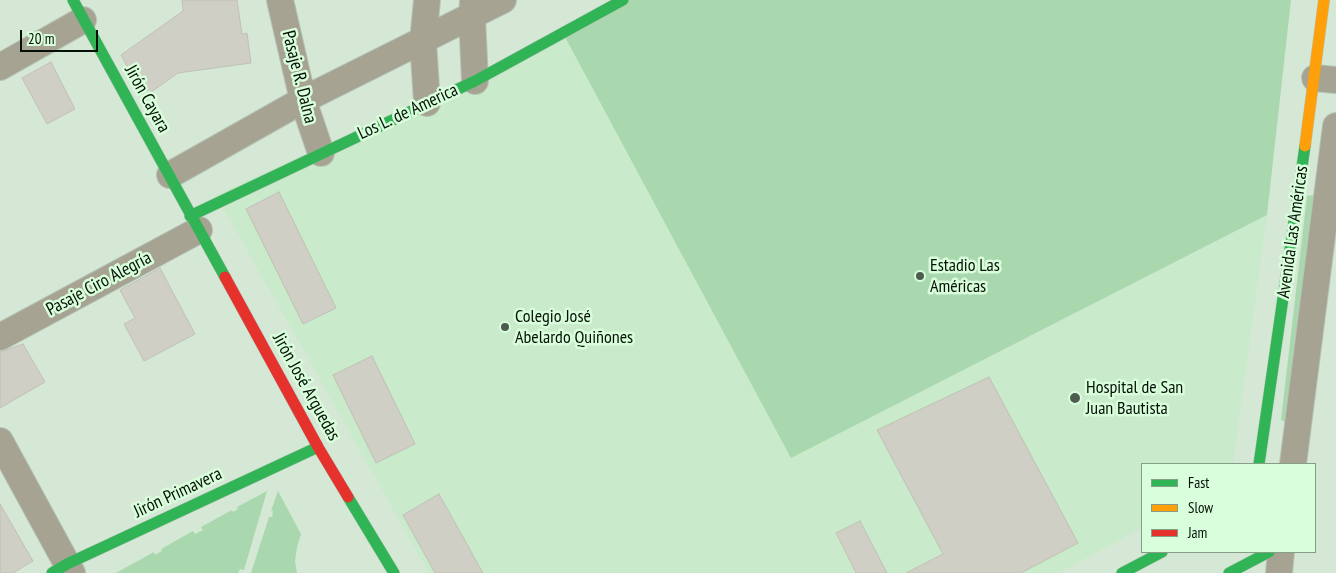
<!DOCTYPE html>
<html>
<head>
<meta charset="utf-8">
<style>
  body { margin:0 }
  #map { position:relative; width:1336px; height:573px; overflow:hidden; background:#d4e8d5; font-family:"PT Sans Narrow",sans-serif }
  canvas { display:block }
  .legend { position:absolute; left:1141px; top:463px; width:175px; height:90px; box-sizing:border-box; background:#d9fedb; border:1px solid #849f86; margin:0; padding:6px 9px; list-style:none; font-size:15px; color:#051107 }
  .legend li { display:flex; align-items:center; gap:10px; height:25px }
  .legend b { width:25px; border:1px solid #849f86 }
  .scale { position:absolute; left:20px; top:30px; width:78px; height:22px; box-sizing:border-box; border:2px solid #051107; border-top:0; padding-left:6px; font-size:15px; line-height:18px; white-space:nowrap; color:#051107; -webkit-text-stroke:4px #d9fedb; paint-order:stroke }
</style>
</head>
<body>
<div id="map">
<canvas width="1336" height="573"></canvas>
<ul class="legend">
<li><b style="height:6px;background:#30b455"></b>Fast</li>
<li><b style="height:6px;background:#ff9f0a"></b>Slow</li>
<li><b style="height:6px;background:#e5322d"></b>Jam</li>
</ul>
<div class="scale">20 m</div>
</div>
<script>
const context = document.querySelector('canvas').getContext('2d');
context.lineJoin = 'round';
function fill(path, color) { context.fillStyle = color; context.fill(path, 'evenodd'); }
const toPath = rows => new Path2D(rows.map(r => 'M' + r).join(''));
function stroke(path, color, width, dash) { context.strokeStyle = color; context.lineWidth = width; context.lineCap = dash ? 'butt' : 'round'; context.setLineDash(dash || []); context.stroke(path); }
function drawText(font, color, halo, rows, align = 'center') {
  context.font = font + ' "PT Sans Narrow",sans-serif'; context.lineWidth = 5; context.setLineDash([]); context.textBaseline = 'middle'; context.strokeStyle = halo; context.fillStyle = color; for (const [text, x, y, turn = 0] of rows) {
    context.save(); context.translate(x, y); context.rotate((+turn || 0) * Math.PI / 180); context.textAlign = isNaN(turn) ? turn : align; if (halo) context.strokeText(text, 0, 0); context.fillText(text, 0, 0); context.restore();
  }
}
fill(toPath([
  [564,35,1027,338,1267,215,1233,464,1142,464,1142,528,1058,573,429,573,216,195]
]), '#c9eacb');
fill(toPath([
  [628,0,1291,0,1267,215,791,458,564,35],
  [1312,195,1315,196,1287,422,1281,420,1307,196],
  [267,491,244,570,240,569,238,573,116,573,154,552,155,555,162,551,161,549,193,531,195,534,203,530,201,527,232,510,233,512,238,509,237,507],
  [278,491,301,534,297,547,295,561,297,573,251,573,269,517,272,517,273,511,271,511]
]), '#aad8ae');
const building = toPath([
  [182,0,237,0,242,34,247,33,251,63,178,73,144,97,121,55,183,11,182,0],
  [51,62,75,109,47,124,22,78,51,62],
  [279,192,336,308,303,324,246,209,279,192],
  [160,268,195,334,144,361,124,324,135,318,120,290,160,268],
  [23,344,45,382,0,408,0,352,23,344],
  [372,356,415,444,376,463,333,375,372,356],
  [989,377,1078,543,1021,573,906,573,943,554,877,430,989,377],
  [439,494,483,573,435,573,403,515,439,494],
  [0,504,33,561,13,573,0,573,0,504],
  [860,521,887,573,856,573,836,533,860,521]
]);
fill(building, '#d0cfc6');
stroke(building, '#c0c0b6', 1);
const street = toPath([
  [280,0,303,100,321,153],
  [427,0,423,41,427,103],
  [473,1,472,17,475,81],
  [0,67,83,20],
  [1315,78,1336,80],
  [170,175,303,100,503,0],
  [0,337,199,230],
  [0,441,72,573],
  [1293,464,1336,126],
  [1279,573,1281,552]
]);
const fast = toPath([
  [73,0,225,277],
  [190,216,475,81,623,0],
  [1259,464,1305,146],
  [348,497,394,573],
  [52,573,67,564,318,447],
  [1122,573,1162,552],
  [1229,573,1269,552]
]);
const slow = toPath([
  [1305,146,1324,0]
]);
const jam = toPath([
  [225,277,318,447,348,497]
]);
stroke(street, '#b5c4b6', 28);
stroke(fast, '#b5c4b6', 12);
stroke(slow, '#b5c4b6', 12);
stroke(jam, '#b5c4b6', 12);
stroke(street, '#a6a393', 26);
stroke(fast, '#30b455', 11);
stroke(slow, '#ff9f0a', 11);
stroke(jam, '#e5322d', 11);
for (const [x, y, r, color] of [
  [920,276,5,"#4d5c4f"],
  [505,327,5,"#4d5c4f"],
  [1075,398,6,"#4d5c4f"]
]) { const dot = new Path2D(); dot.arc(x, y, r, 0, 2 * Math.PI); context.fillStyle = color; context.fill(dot); stroke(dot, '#d9fedb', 2); }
drawText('18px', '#051107', '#d9fedb', [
  ["Pasaje R. Dalna",299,77,76],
  ["Jirón Cayara",147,99,61],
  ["Los L. de America",408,112,-25],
  ["Avenida Las Américas",1293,232,-82],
  ["Pasaje Ciro Alegría",99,284,-28],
  ["Jirón José Arguedas",306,387,61],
  ["Jirón Primavera",178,493,-25]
]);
drawText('18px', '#051107', '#d9fedb', [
  ["Estadio Las",930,266],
  ["Américas",930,287],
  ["Colegio José",515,317],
  ["Abelardo Quiñones",515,338],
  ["Hospital de San",1086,388],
  ["Juan Bautista",1086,409]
], 'left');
</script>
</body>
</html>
